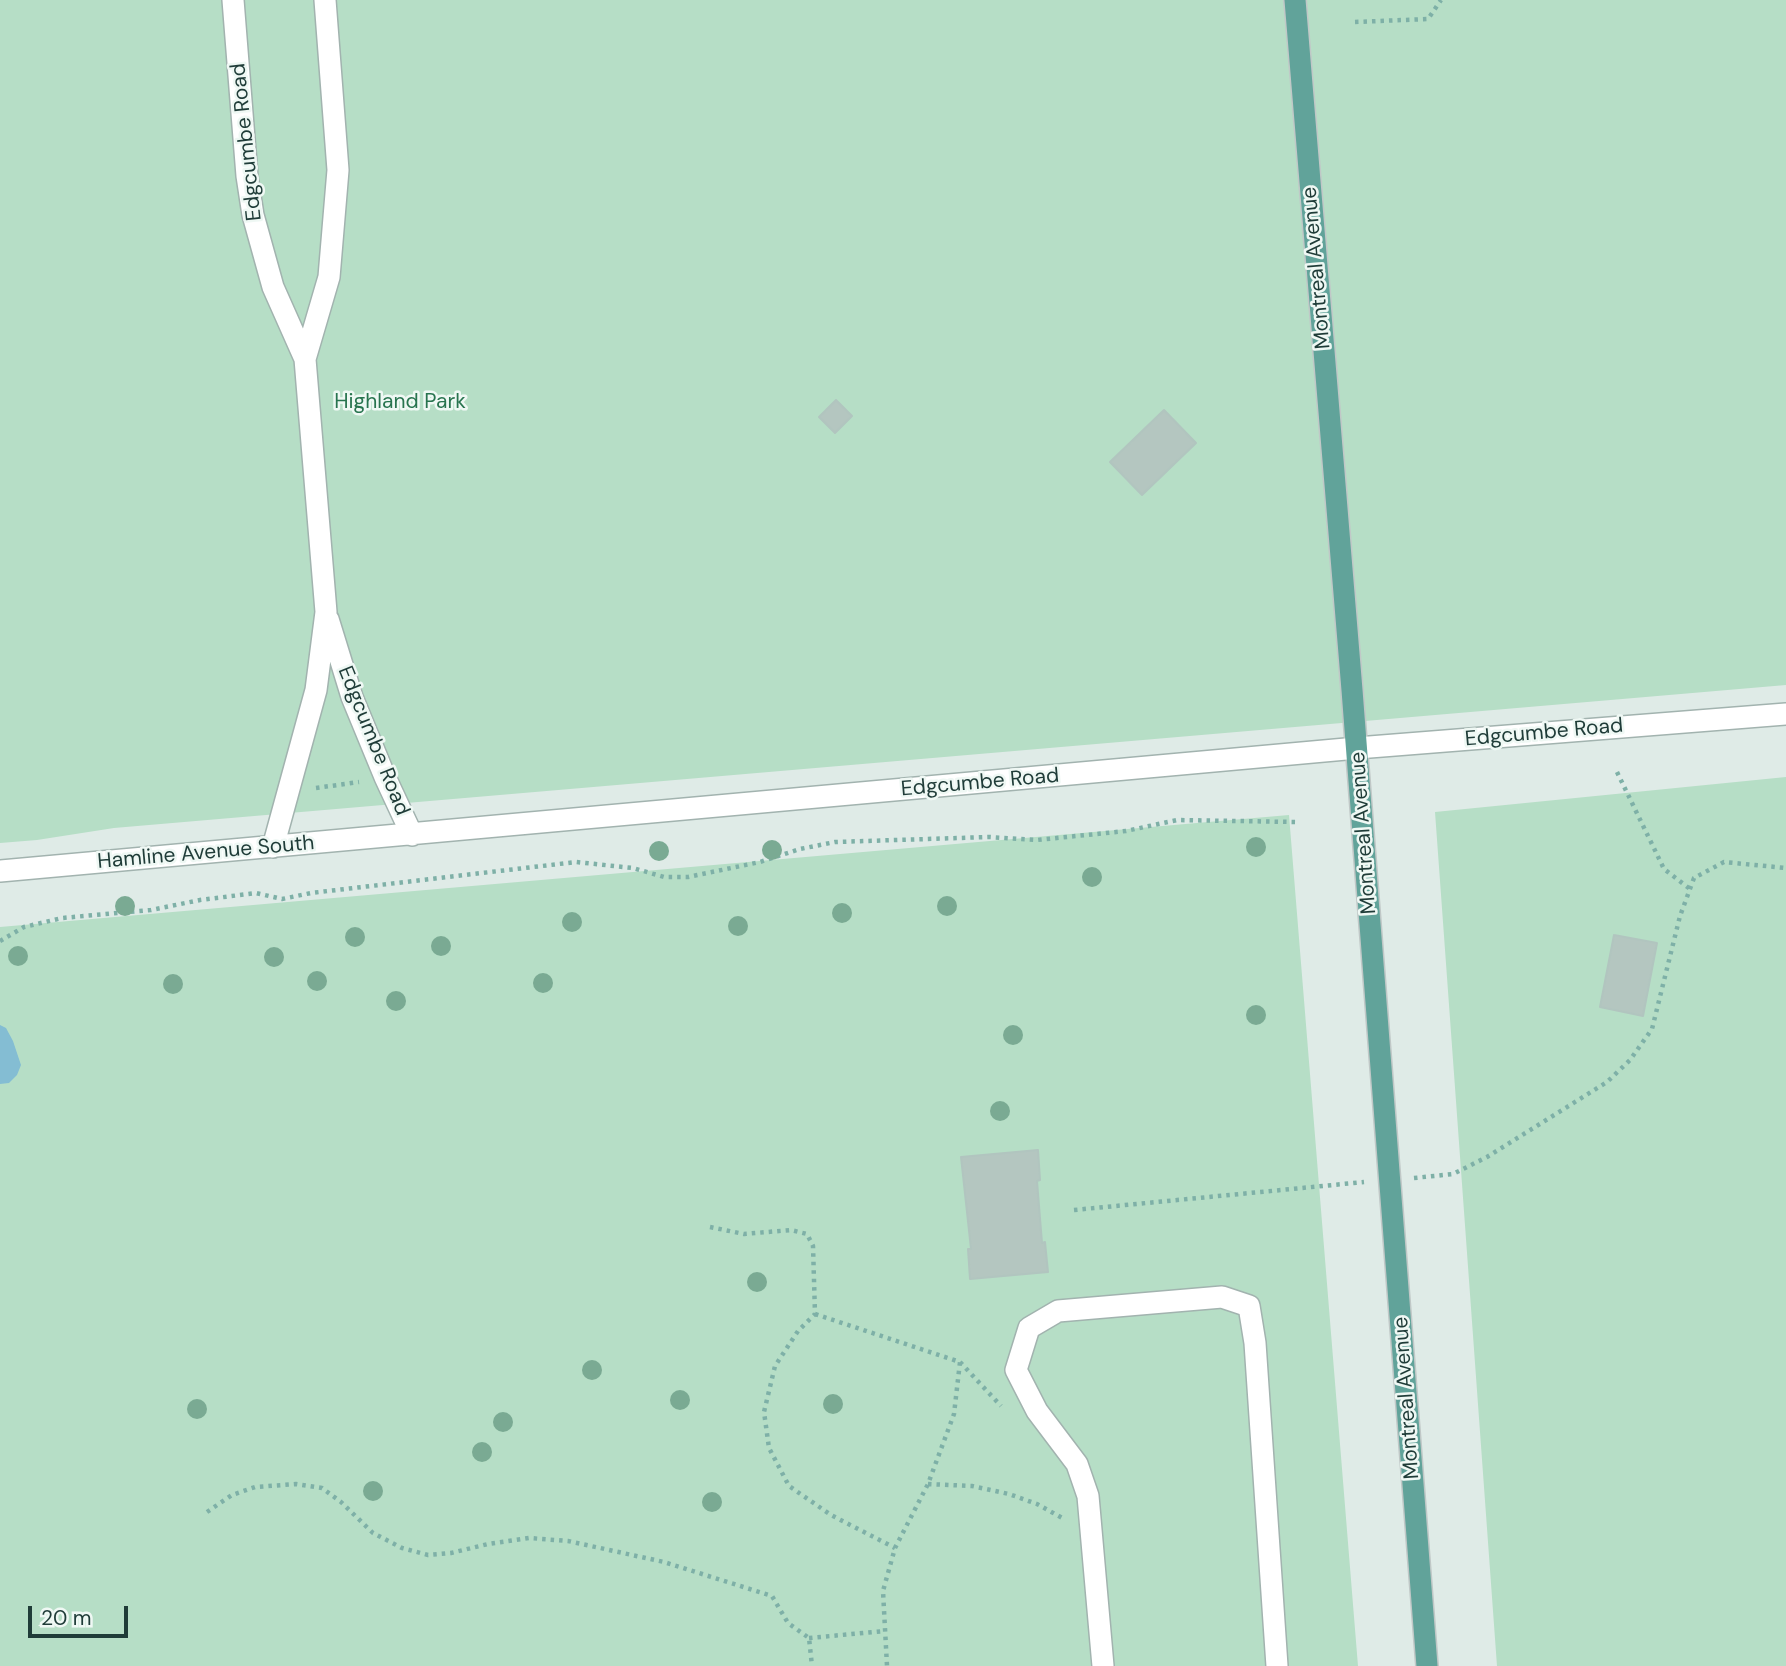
<!DOCTYPE html>
<html>
<head>
<meta charset="utf-8">
<style>
  body { margin:0 }
  #map { position:relative; width:1786px; height:1666px; overflow:hidden; background:#dfebe7; font-family:"DM Sans",sans-serif }
  canvas { display:block }
  .scale { position:absolute; left:28px; top:1606px; width:100px; height:32px; box-sizing:border-box; border:4px solid #1f3c38; border-top:0; padding-left:9px; font-size:21px; line-height:24px; white-space:nowrap; color:#1f3c38; -webkit-text-stroke:5px #eff8f4; paint-order:stroke }
</style>
</head>
<body>
<div id="map">
<canvas width="1786" height="1666"></canvas>
<div class="scale">20 m</div>
</div>
<script>
const context = document.querySelector('canvas').getContext('2d');
context.lineJoin = 'round';
function fill(path, color) { context.fillStyle = color; context.fill(path, 'evenodd'); }
const toPath = rows => new Path2D(rows.map(r => 'M' + r).join(''));
function stroke(path, color, width, dash) { context.strokeStyle = color; context.lineWidth = width; context.lineCap = dash ? 'butt' : 'round'; context.setLineDash(dash || []); context.stroke(path); }
function drawText(font, color, halo, rows, align = 'center') {
  context.font = font + ' "DM Sans",sans-serif'; context.lineWidth = 5; context.setLineDash([]); context.textBaseline = 'middle'; context.strokeStyle = halo; context.fillStyle = color; for (const [text, x, y, turn = 0] of rows) {
    context.save(); context.translate(x, y); context.rotate((+turn || 0) * Math.PI / 180); context.textAlign = isNaN(turn) ? turn : align; if (halo) context.strokeText(text, 0, 0); context.fillText(text, 0, 0); context.restore();
  }
}
fill(toPath([
  [0,0,1786,0,1786,685,114,828,37,840,0,843],
  [1786,777,1786,1666,1497,1666,1435,812],
  [1289,815,1358,1666,0,1666,0,927]
]), '#b6dec6');
fill(toPath([
  [0,1025,6,1028,13,1041,21,1065,17,1075,9,1083,0,1084]
]), '#84bdd3');
const building = toPath([
  [836,400,852,416,835,433,819,417,836,400],
  [1164,410,1196,443,1142,495,1110,462,1164,410],
  [1614,935,1657,943,1643,1016,1600,1007,1614,935],
  [1038,1150,1040,1180,1037,1181,1042,1243,1045,1242,1048,1272,970,1279,968,1249,971,1249,961,1157,1038,1150]
]);
fill(building, '#b4c6c0');
stroke(building, '#b1c5bf', 2);
const minor = toPath([
  [233,0,247,176,253,215,273,287,305,359,326,612,316,690,273,847],
  [305,359,329,277,338,170,325,0],
  [328,619,352,697,385,777,412,835],
  [0,871,1357,748,1786,714],
  [1103,1666,1088,1496,1077,1464,1037,1411,1016,1370,1029,1328,1058,1311,1222,1297,1249,1306,1255,1343,1277,1666]
]);
const major = toPath([
  [1295,0,1352,690,1427,1666]
]);
stroke(minor, '#a2b3af', 24);
stroke(major, '#c0c8c7', 24);
stroke(toPath([
  [1355,22,1428,19,1441,0],
  [1617,772,1664,869,1690,889],
  [316,788,359,782],
  [0,941,24,927,62,918,151,910,200,900,256,893,282,899,311,893,576,862,633,868,664,877,688,877,760,862,800,849,835,842,989,837,1037,840,1126,831,1177,820,1297,822],
  [1414,1178,1453,1174,1487,1157,1607,1082,1630,1060,1652,1029,1680,916,1694,878,1724,862,1786,868],
  [1074,1210,1364,1182],
  [710,1227,744,1234,791,1230,807,1234,813,1246,815,1314,798,1331,775,1366,764,1412,769,1448,789,1486,831,1515,895,1548],
  [815,1314,960,1362,954,1414,928,1484,895,1548,883,1591,887,1666],
  [960,1362,1001,1406],
  [928,1484,972,1486,1009,1494,1037,1504,1064,1519],
  [207,1512,232,1495,255,1487,296,1484,322,1488,341,1502,373,1533,402,1548,428,1555,451,1553,488,1544,529,1538,568,1541,664,1562,772,1596,788,1623,809,1638,812,1666],
  [809,1638,885,1631]
]), '#7eb0a7', 4.5, [3.5, 5]);
stroke(minor, '#fff', 21);
stroke(major, '#61a39a', 21);
context.fillStyle = '#7aaa93';
for (const [x, y] of [
  [1256,847],
  [772,850],
  [659,851],
  [1092,877],
  [125,906],
  [947,906],
  [842,913],
  [572,922],
  [738,926],
  [355,937],
  [441,946],
  [18,956],
  [274,957],
  [317,981],
  [543,983],
  [173,984],
  [396,1001],
  [1256,1015],
  [1013,1035],
  [1000,1111],
  [757,1282],
  [592,1370],
  [680,1400],
  [833,1404],
  [197,1409],
  [503,1422],
  [482,1452],
  [373,1491],
  [712,1502]
]) { context.beginPath(); context.arc(x, y, 10, 0, 2 * Math.PI); context.fill(); }
drawText('21px', '#1f3c38', '#eff8f4', [
  ["Edgcumbe Road",247,142,-96],
  ["Montreal Avenue",1317,268,-95],
  ["Edgcumbe Road",1544,733,-5],
  ["Edgcumbe Road",373,741,68],
  ["Edgcumbe Road",980,783,-5],
  ["Montreal Avenue",1364,833,-94],
  ["Hamline Avenue South",206,853,-5],
  ["Montreal Avenue",1407,1398,-94]
]);
drawText('21px', '#28744f', '#eff8f4', [
  ["Highland Park",400,402]
]);
</script>
</body>
</html>
